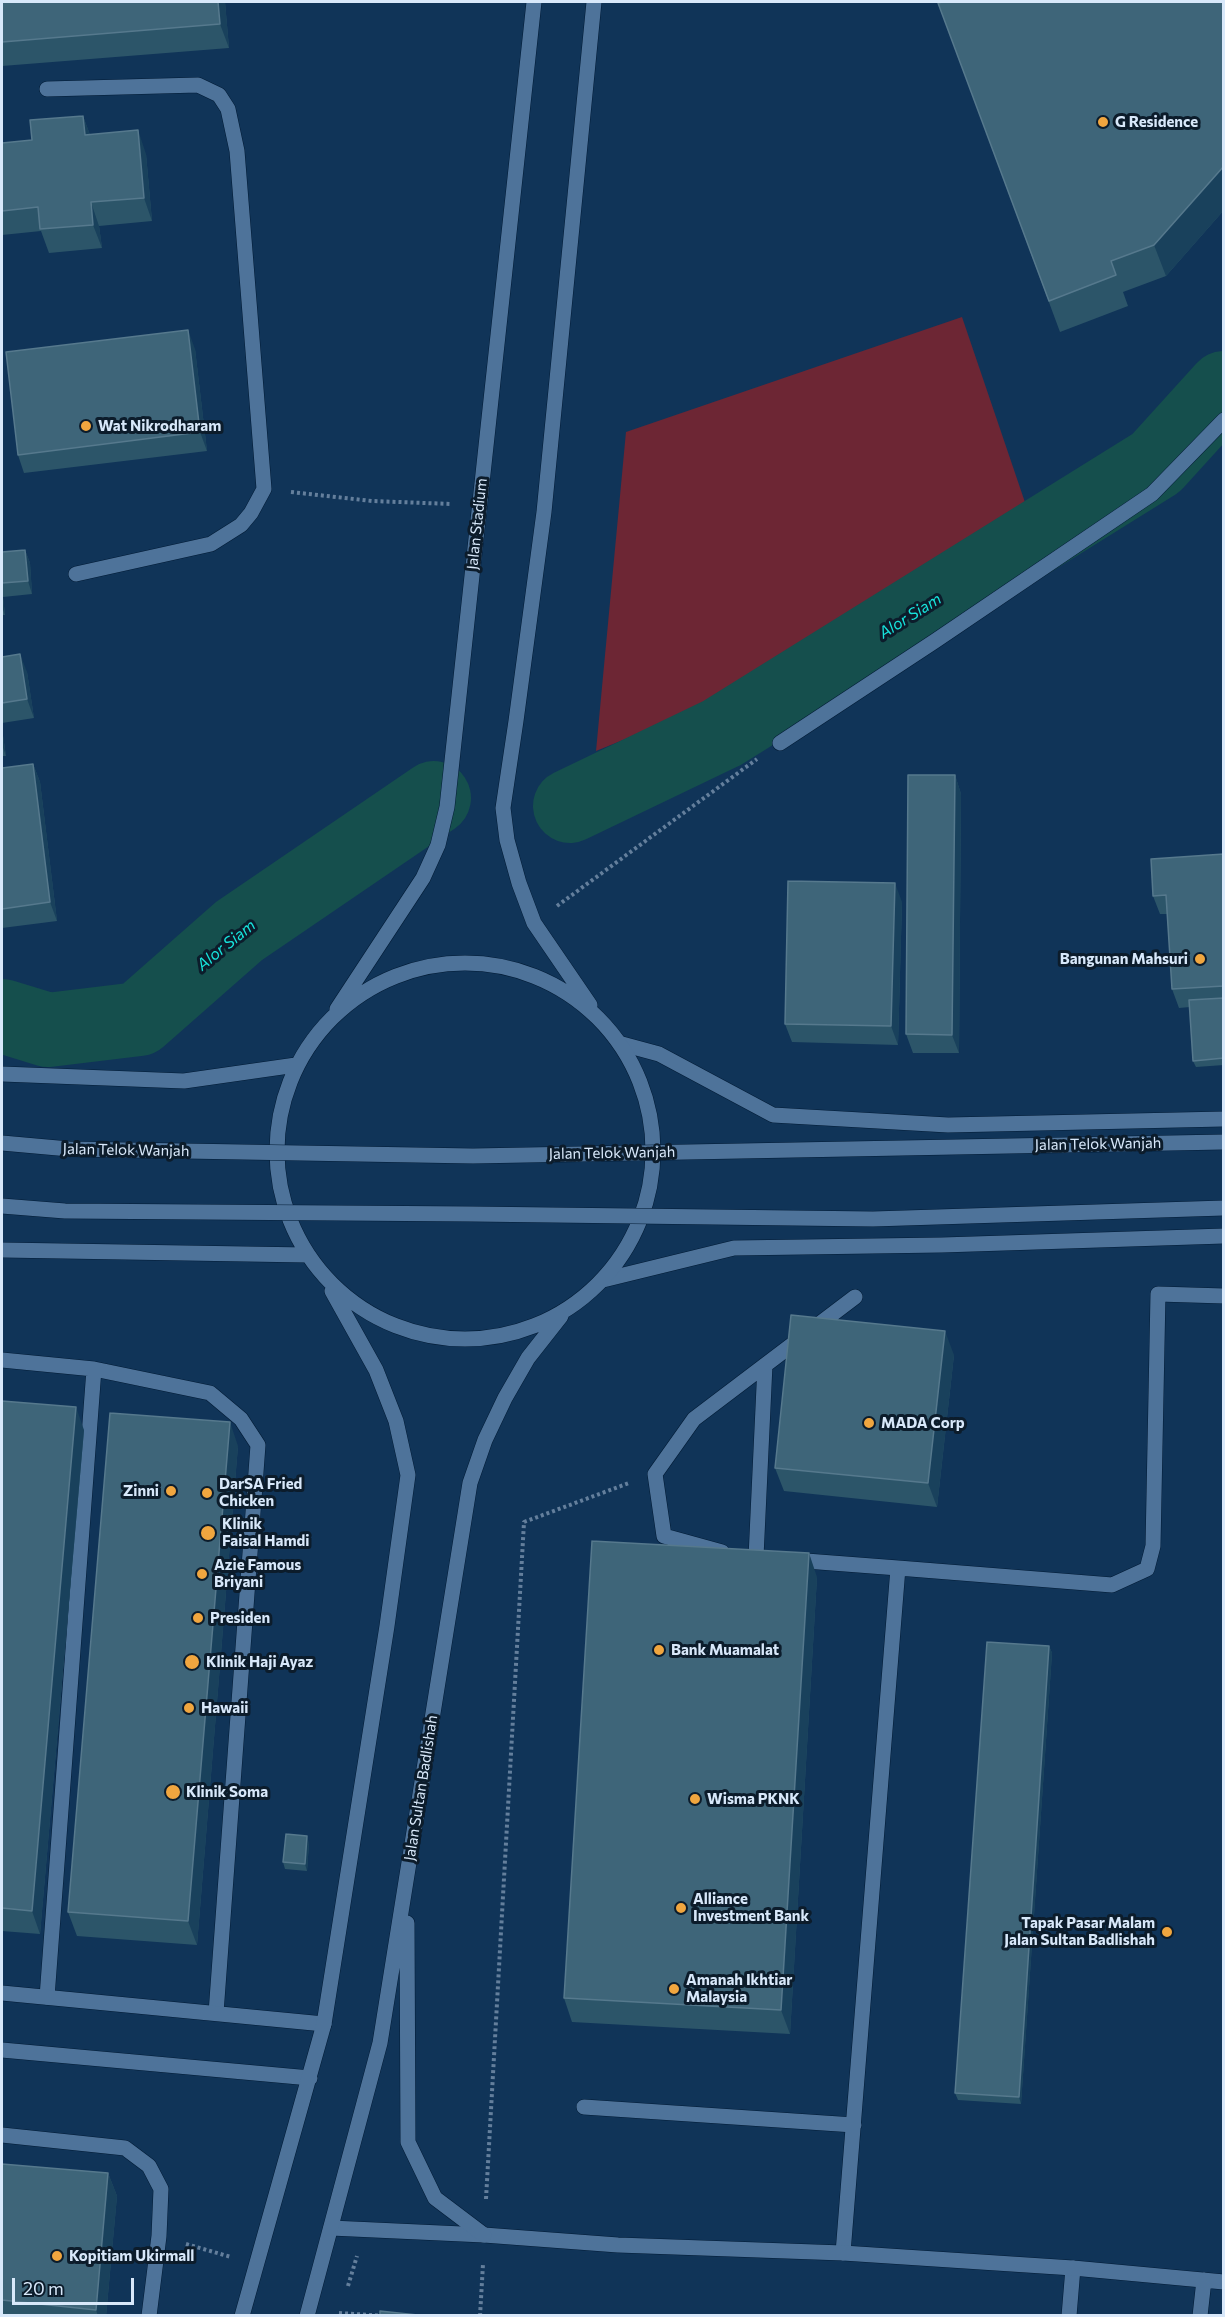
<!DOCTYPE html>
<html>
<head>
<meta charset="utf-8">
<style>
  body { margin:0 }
  #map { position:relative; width:1225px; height:2317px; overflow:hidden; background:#103458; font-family:Commissioner,sans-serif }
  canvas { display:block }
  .frame { position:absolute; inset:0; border:3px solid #d8e8fa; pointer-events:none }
  .scale { position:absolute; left:12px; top:2278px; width:122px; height:27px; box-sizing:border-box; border:3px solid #d8e8fa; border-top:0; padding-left:8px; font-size:18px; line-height:21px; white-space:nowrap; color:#d8e8fa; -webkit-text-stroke:4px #0c1c2b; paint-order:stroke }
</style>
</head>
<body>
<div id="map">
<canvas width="1225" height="2317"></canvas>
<div class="frame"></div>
<div class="scale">20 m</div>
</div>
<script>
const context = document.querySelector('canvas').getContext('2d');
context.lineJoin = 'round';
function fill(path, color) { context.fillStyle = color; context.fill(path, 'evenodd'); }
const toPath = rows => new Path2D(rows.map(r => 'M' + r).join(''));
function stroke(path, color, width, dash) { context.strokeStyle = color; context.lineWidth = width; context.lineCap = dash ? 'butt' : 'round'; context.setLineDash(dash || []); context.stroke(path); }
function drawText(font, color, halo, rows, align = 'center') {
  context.font = font + ' Commissioner,sans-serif'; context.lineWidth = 6; context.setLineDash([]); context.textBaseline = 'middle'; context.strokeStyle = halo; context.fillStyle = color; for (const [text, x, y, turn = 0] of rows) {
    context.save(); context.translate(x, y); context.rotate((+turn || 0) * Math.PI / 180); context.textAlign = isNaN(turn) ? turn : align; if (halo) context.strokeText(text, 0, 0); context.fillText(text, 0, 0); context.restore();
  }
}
fill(toPath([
  [962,317,1031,520,776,678,596,751,626,432]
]), '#6d2634');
stroke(toPath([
  [570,806,722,733,1156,463,1224,388],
  [2,1016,48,1030,139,1019,239,931,434,798]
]), '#154f4d', 74);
const lane = toPath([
  [47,89,198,85,219,95,228,109,237,151,264,489,251,513,241,525,211,544,76,574],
  [2,1360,94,1369,210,1393,241,1419,258,1445,216,2013],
  [722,1552,664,1536,655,1474,694,1419,855,1297],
  [756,1557,765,1365],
  [793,1560,898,1568],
  [47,1997,94,1369],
  [584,2107,854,2125],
  [2,2135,125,2148,149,2166,161,2189,159,2236,149,2316],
  [843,2253,898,1568,1112,1585,1147,1569,1153,1546,1158,1294,1224,1296],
  [1069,2316,1073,2268]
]);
const street = toPath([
  [780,743,935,641,1152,494,1224,420],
  [622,1044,659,1054,773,1115,948,1125,1224,1119],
  [603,1280,734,1248,942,1245,1224,1236],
  [2,1993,324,2024],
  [2,2050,310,2078],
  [331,2228,484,2235,618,2245,843,2253,1073,2268,1224,2282],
  [1200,2316,1204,2280]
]);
const secondary = toPath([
  '277 1151a188 188 0 1 1 376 0a188 188 0 1 1-376 0Z',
  [590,1005,534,923,519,883,507,840,503,808,516,721,544,512,594,2],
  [337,1009,423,878,438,845,447,807,534,2],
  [2,1074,184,1081,296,1065],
  [2,1250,307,1255],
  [407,1923,408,2142,435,2198,484,2235],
  [242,2316,324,2024,387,1626,408,1475,396,1421,376,1370,332,1291],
  [307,2316,380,2043,470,1483,485,1440,505,1398,528,1358,561,1316]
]);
stroke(lane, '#021b35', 16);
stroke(street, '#021b35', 16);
stroke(secondary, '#021b35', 16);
stroke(toPath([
  [291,492,372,501,451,504],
  [557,906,757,759],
  [486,2199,524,1522,629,1483],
  [186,2244,231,2257],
  [348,2286,357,2256],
  [339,2313,386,2316],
  [480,2316,483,2264]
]), '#647f9c', 4, [3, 3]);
stroke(lane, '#4e739a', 15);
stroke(street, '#4e739a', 15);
stroke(secondary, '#4e739a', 15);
const secondaryBridge = toPath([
  [2,1143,69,1149,473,1156,1224,1142],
  [2,1206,65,1211,472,1214,873,1219,1224,1208]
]);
stroke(secondaryBridge, '#021b35', 16, []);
stroke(secondaryBridge, '#4e739a', 15);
fill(toPath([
  [2,2,225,2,229,48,2,66],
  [1224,2,1224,210,1166,276,1123,292,1128,306,1060,332,938,3],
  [83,116,90,135,146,154,152,221,99,226,102,248,49,253,41,231,2,235,2,143,32,140],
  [195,349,207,451,24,473,18,455],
  [25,550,30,563,32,594,3,597,5,615,2,615,2,552],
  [2,657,27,672,34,718,2,723],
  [2,729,6,756,2,756],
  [33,764,40,782,57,921,2,928,2,768],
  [955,775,961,794,959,1053,913,1053,906,1034],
  [1224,854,1224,1065,1196,1067,1193,1061,1190,1007,1179,1008,1172,989,1167,914,1160,914,1153,896],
  [902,902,898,1045,792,1042,785,1024],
  [954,1355,937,1507,784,1491,775,1468],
  [2,1401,84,1430,40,1934,2,1931],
  [238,1446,197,1945,77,1936,68,1912],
  [817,1577,790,2034,572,2022,564,1998],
  [1049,1646,1052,1653,1021,2104,958,2100,955,2093],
  [309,1843,307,1871,285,1869,283,1862],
  [2,2164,108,2173,117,2196,106,2316,2,2316]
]), '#2c5569');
fill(toPath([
  [218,2,225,2,229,48,220,24],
  [83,116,92,140,85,135],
  [138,130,146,154,152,221,144,198],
  [1224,166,1224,210,1166,276,1154,245],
  [91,202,99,226,102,248,93,225],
  [188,330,195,349,207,451,200,432],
  [25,550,30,563,32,594,28,581],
  [2,593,3,597,5,615,2,607],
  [20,654,27,672,34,718,27,699],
  [2,729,6,756,2,745],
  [33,764,40,782,57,921,50,902],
  [955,775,961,794,959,1053,952,1035],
  [895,883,902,902,898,1045,891,1026],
  [945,1331,954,1355,937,1507,928,1483],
  [76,1407,84,1430,40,1934,32,1911],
  [230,1422,238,1446,197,1945,188,1921],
  [809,1553,817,1577,790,2034,781,2010],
  [1049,1646,1052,1653,1021,2104,1019,2097],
  [307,1836,309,1843,307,1871,305,1864],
  [108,2173,117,2196,106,2316,98,2316,96,2310]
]), '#19415c');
const building = toPath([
  [2,2,218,2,220,24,2,42,2,2],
  [943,2,1224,2,1224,166,1154,245,1111,261,1116,275,1049,301,938,3,943,2],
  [83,116,85,135,138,130,144,198,91,202,93,225,40,229,38,207,2,211,2,143,32,140,30,120,83,116],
  [188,330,200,432,18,455,6,352,188,330],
  [25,550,28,581,2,583,2,552,25,550],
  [20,654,27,699,2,703,2,657,20,654],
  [33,764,50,902,2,909,2,768,33,764],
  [908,775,955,775,952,1035,906,1034,908,775],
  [1224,854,1224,986,1172,989,1166,895,1153,896,1151,859,1224,854],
  [788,881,895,883,891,1026,785,1024,788,881],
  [1224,998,1224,1058,1193,1061,1189,1000,1224,998],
  [791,1315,945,1331,928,1483,775,1468,791,1315],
  [2,1401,76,1407,32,1911,2,1908,2,1401],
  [110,1413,230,1422,188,1921,68,1912,110,1413],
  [592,1541,809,1553,781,2010,564,1998,592,1541],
  [987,1642,1049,1646,1019,2097,955,2093,987,1642],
  [286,1834,307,1836,305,1864,283,1862,286,1834],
  [2,2164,108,2173,96,2310,2,2300,2,2164],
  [380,2311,427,2316,380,2316,380,2311]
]);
fill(building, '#3e6579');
stroke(building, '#56798d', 1.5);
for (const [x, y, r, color] of [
  [1103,122,6,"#f0a63f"],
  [86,426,6,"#f0a63f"],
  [1200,959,6,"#f0a63f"],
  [869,1423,6,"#f0a63f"],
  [171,1491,6,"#f0a63f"],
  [207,1493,6,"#f0a63f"],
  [208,1533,8,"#f0a63f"],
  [202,1574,6,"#f0a63f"],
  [198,1618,6,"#f0a63f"],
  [659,1650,6,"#f0a63f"],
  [192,1662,8,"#f0a63f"],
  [189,1708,6,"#f0a63f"],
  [173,1792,8,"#f0a63f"],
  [695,1799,6,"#f0a63f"],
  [681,1908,6,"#f0a63f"],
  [1167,1932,6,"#f0a63f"],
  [674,1989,6,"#f0a63f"],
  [57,2256,6,"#f0a63f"]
]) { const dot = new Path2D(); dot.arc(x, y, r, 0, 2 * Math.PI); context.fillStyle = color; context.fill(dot); stroke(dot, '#0c1c2b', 2); }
drawText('bold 15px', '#d8e8fa', '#0c1c2b', [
  ["G Residence",1115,122],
  ["Wat Nikrodharam",98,426],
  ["Bangunan Mahsuri",1188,959,"right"],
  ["MADA Corp",881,1423],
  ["DarSA Fried",219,1484],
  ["Chicken",219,1501],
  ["Zinni",159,1491,"right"],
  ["Klinik",222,1524],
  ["Faisal Hamdi",222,1541],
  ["Azie Famous",214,1565],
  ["Briyani",214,1582],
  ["Presiden",210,1618],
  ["Bank Muamalat",671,1650],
  ["Klinik Haji Ayaz",206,1662],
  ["Hawaii",201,1708],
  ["Klinik Soma",186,1792],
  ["Wisma PKNK",707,1799],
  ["Alliance",693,1899],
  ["Investment Bank",693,1916],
  ["Tapak Pasar Malam",1155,1923,"right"],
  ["Jalan Sultan Badlishah",1155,1940,"right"],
  ["Amanah Ikhtiar",686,1980],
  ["Malaysia",686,1997],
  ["Kopitiam Ukirmall",69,2256]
], 'left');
drawText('15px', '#d8e8fa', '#0c1c2b', [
  ["Jalan Stadium",477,524,-84],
  ["Jalan Telok Wanjah",1098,1144,-1],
  ["Jalan Telok Wanjah",126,1150,1],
  ["Jalan Telok Wanjah",612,1153,-1],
  ["Jalan Sultan Badlishah",421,1788,-81]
]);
drawText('italic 16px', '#17e3dc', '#0c1c2b', [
  ["Alor Siam",910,616,-32],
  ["Alor Siam",226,945,-39]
]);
</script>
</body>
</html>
